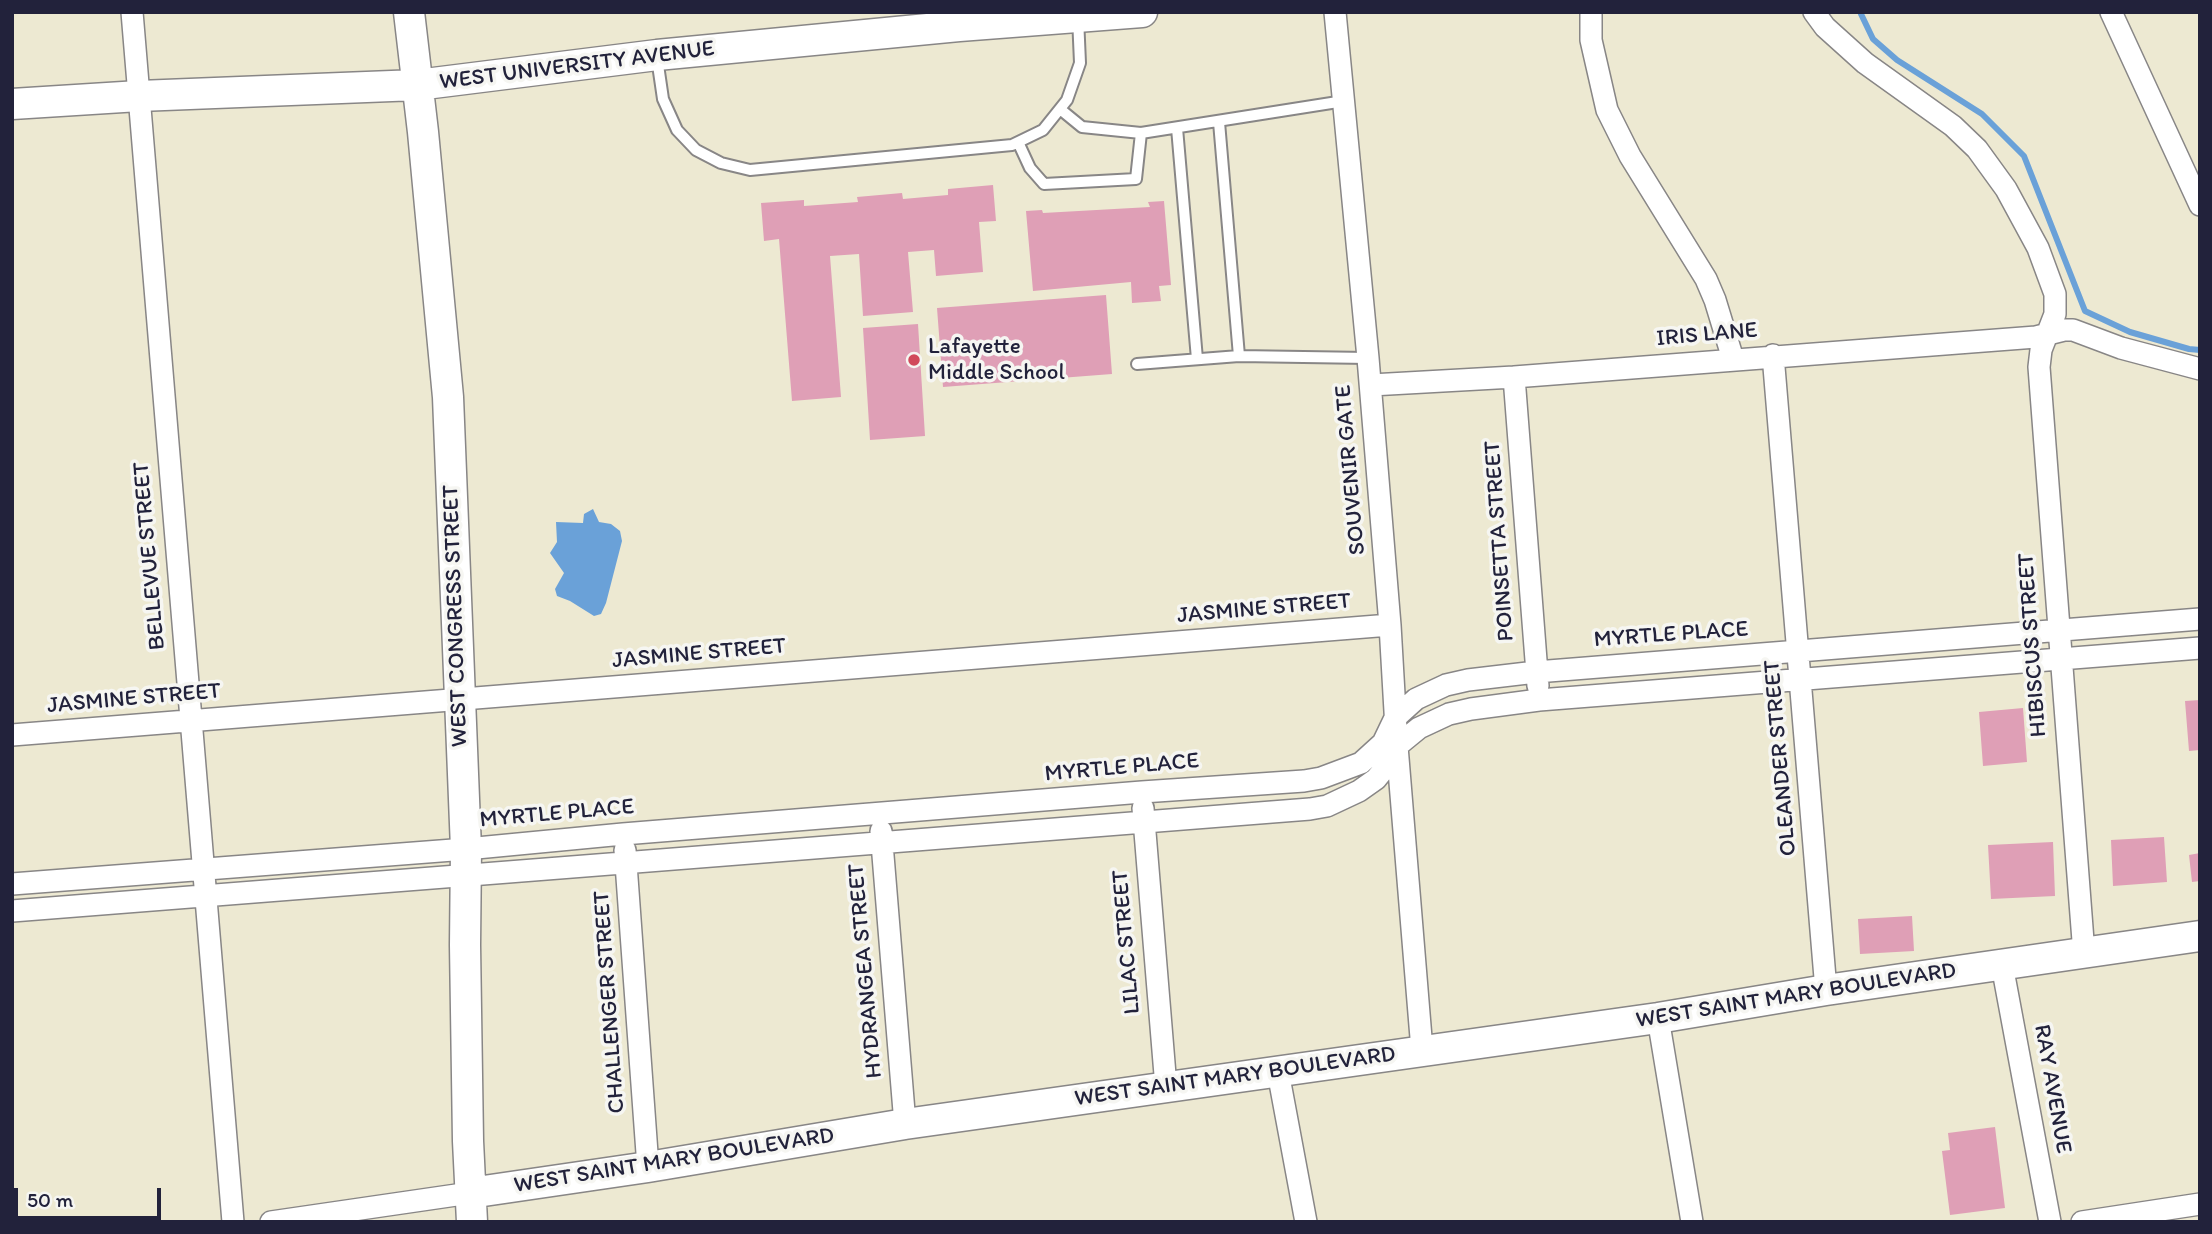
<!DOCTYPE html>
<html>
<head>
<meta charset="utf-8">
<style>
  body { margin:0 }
  #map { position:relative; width:2212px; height:1234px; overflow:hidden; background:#ede9d2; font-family:Itim,sans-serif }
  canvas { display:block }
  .frame { position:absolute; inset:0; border:14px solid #22223b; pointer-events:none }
  .scale { position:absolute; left:14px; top:1188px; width:147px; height:32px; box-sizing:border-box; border:4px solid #22223b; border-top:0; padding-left:9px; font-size:21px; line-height:24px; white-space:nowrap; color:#22223b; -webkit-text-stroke:5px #f6f6f2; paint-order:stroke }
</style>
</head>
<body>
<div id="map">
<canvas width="2212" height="1234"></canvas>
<div class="frame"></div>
<div class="scale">50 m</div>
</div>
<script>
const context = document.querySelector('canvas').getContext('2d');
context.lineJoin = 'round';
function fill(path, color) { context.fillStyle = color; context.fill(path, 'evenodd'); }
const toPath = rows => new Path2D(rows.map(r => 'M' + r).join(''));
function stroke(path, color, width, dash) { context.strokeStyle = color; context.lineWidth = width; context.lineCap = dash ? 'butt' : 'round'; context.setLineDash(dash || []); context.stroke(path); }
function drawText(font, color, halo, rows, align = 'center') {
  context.font = font + ' Itim,sans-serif'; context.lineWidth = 7; context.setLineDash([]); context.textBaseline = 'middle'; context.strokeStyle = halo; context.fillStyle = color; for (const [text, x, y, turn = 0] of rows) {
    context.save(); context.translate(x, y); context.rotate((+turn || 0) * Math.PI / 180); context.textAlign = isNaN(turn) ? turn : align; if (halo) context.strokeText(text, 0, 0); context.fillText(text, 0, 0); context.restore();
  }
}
fill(toPath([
  [593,509,599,522,611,524,620,531,622,541,606,603,601,614,594,616,570,601,557,596,555,589,564,573,550,553,557,542,556,522,583,523,584,514]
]), '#6aa1d8');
stroke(toPath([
  [1861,14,1873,39,1897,60,1982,114,2024,156,2085,311,2130,332,2189,349,2200,350]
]), '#6aa1d8', 6);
fill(toPath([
  [993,185,996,221,979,222,983,272,936,276,934,250,908,252,913,312,863,316,859,254,830,256,841,397,792,401,779,239,764,241,761,203,804,200,804,206,858,202,857,197,902,193,903,199,948,195,948,189],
  [1164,201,1171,285,1159,286,1161,301,1132,303,1131,282,1033,291,1026,211,1042,210,1043,213,1150,207,1148,202],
  [1106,295,1112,374,943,387,937,308],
  [918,324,925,436,870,440,863,328],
  [2200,700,2200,750,2189,751,2185,701],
  [2023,708,2027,762,1983,766,1979,712],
  [2164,837,2167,882,2113,886,2111,840],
  [2053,842,2055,896,1991,899,1988,845],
  [2200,853,2200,881,2192,882,2189,855],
  [1912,916,1914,951,1860,954,1858,919],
  [1995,1127,2005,1208,1950,1215,1942,1151,1950,1150,1948,1133]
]), '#df9fb6');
const lane = toPath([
  [657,58,663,99,677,130,696,150,721,163,750,170,1012,145,1043,130,1067,100,1080,63,1078,17],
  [1177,128,1197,359],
  [1141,133,1344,101],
  [1018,142,1030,168,1044,184,1136,179,1141,133,1082,127,1060,109],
  [1239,356,1368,358],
  [1137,364,1239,356,1219,122]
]);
const street = toPath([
  [132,12,233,1222],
  [1335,12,1368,358,1390,625,1397,746,1422,1050],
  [1591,12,1591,40,1607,110,1630,156,1706,279,1715,300,1733,359],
  [1814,12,1825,27,1865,63,1953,126,1977,149,2006,189,2038,248,2055,294,2055,314,2041,350,2039,367,2084,954],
  [2111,12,2200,205],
  [1773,355,1826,990],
  [1514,377,1538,686],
  [1371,385,1514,377,2036,337,2064,330,2073,330,2121,348,2200,369],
  [12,735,1390,625],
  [1143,808,1166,1087],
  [881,831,905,1124],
  [625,850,648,1167],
  [12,884,466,849,623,834,1142,792,1304,781,1321,778,1361,763,1383,743,1395,718,1416,699,1446,685,1468,680,1536,672,2200,619],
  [12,911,1310,809,1327,806,1359,791,1376,779,1393,758,1397,746,1419,728,1449,714,1471,709,1539,700,2200,648],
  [2002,965,2050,1222],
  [1658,1018,1692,1222],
  [1278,1072,1306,1222],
  [271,1222,470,1193],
  [2082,1222,2200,1204]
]);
const secondary = toPath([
  [409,12,423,132,448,397,466,849,465,945,468,1141,472,1222],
  [12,104,139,96,417,85,657,55,959,26,1142,12],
  [470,1193,648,1167,905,1124,1658,1018,1826,990,2200,936]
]);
stroke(lane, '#888686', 14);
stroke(street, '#888686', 24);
stroke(secondary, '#888686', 33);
stroke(lane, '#fff', 10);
stroke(street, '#fff', 21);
stroke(secondary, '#fff', 30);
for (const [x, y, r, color] of [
  [914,360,7,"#d1495b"]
]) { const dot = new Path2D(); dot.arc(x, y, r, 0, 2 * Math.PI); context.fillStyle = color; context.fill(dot); stroke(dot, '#f6f6f2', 2.5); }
drawText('23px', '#22223b', '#f6f6f2', [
  ["WEST UNIVERSITY AVENUE",577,66,-7],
  ["IRIS LANE",1707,335,-5],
  ["SOUVENIR GATE",1351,470,-95],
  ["POINSETTA STREET",1500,541,-94],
  ["BELLEVUE STREET",150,556,-95],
  ["JASMINE STREET",1264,609,-5],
  ["WEST CONGRESS STREET",456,616,-92],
  ["MYRTLE PLACE",1671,635,-4],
  ["HIBISCUS STREET",2033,645,-94],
  ["JASMINE STREET",699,654,-5],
  ["JASMINE STREET",134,699,-5],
  ["OLEANDER STREET",1781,758,-95],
  ["MYRTLE PLACE",1122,768,-5],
  ["MYRTLE PLACE",557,814,-5],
  ["LILAC STREET",1127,942,-95],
  ["HYDRANGEA STREET",866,971,-95],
  ["WEST SAINT MARY BOULEVARD",1796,996,-9],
  ["CHALLENGER STREET",610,1002,-94],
  ["WEST SAINT MARY BOULEVARD",1235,1077,-8],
  ["RAY AVENUE",2052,1089,80],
  ["WEST SAINT MARY BOULEVARD",674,1161,-9]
]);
drawText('23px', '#22223b', '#f6f6f2', [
  ["Lafayette",928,347],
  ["Middle School",928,373]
], 'left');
</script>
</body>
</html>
